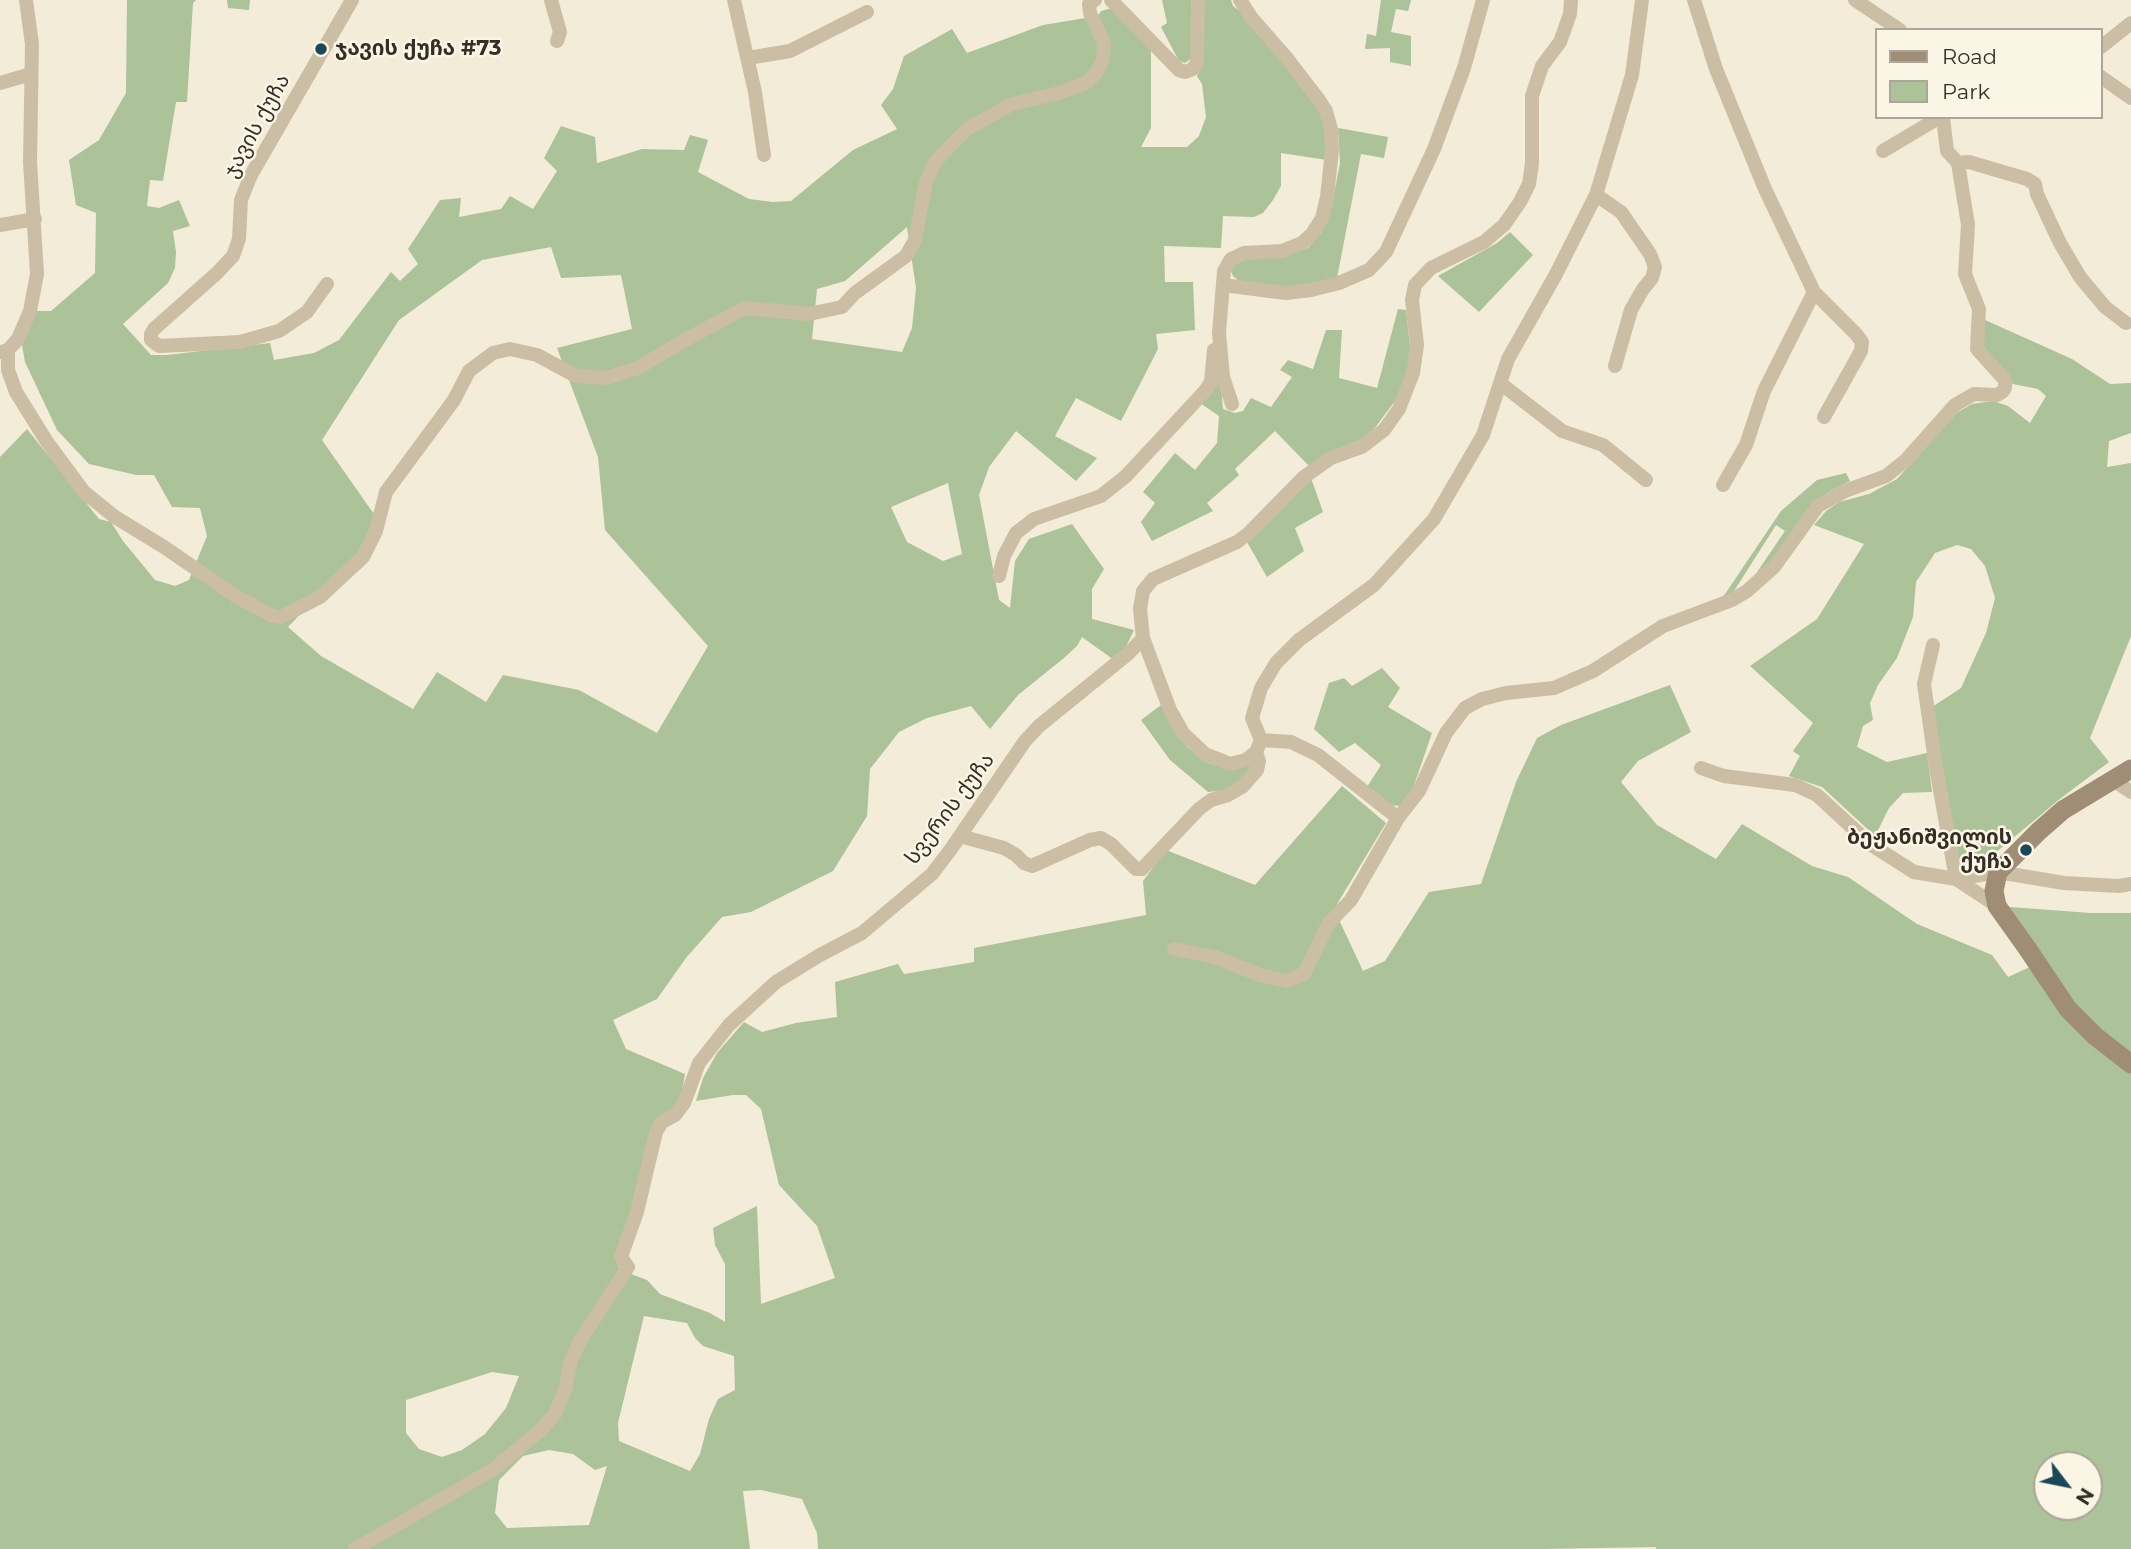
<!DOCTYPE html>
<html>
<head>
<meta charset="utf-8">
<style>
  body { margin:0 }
  #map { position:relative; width:2131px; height:1549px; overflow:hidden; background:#f2ecd9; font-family:Montserrat,sans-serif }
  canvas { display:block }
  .legend { position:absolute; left:1875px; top:28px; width:228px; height:91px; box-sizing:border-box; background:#faf5e5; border:2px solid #aca599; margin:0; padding:9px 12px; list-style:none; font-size:21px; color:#362e26 }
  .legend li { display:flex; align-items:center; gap:14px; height:35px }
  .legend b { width:35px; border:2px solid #aca599 }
  .north { position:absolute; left:2033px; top:1451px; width:70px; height:70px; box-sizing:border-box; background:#faf5e5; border:2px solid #aca599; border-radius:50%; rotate:122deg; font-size:19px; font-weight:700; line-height:28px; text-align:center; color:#362e26 }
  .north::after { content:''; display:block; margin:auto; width:24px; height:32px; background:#1a4859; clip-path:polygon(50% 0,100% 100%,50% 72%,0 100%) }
</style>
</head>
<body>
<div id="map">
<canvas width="2131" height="1549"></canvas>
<ul class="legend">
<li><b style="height:9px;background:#9f8d76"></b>Road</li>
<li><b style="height:19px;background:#acc298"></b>Park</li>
</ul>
<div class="north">N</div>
</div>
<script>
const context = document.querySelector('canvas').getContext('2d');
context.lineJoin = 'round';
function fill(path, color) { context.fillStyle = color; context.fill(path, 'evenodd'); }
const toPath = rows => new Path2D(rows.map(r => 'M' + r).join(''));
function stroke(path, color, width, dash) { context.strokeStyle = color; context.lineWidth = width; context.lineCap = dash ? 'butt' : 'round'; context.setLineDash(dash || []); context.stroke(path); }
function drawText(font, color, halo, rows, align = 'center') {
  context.font = font + ' Montserrat,"Noto Sans Georgian",sans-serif'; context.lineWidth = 5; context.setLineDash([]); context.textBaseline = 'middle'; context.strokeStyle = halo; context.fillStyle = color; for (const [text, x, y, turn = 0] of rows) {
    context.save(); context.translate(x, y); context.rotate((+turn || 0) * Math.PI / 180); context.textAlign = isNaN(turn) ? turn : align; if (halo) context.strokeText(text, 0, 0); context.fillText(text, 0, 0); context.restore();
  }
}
fill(toPath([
  [127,0,196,0,193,3,187,102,176,102,163,181,150,180,147,206,159,208,179,200,190,226,173,231,176,252,175,268,168,283,123,324,151,355,167,355,270,343,274,360,314,353,339,340,391,272,400,281,418,264,408,249,440,200,461,198,459,217,501,209,510,196,533,209,557,171,544,158,561,126,595,137,597,163,642,149,684,150,690,135,708,140,698,172,749,199,773,202,791,201,853,150,897,129,881,105,893,89,904,56,952,29,967,53,1043,25,1098,16,1101,11,1112,8,1151,50,1151,128,1141,147,1187,147,1199,136,1206,117,1202,84,1197,76,1203,65,1201,0,1231,0,1233,6,1248,17,1321,111,1328,135,1327,160,1281,153,1281,186,1273,200,1263,213,1254,217,1223,216,1221,248,1164,246,1165,282,1193,282,1195,330,1156,334,1158,349,1121,421,1076,398,1055,436,1097,458,1076,481,1016,431,989,467,979,495,999,600,1010,608,1015,561,1029,539,1072,524,1104,569,1092,589,1092,619,1134,630,1122,655,1114,660,1082,637,1077,646,1064,658,1018,695,990,729,971,706,927,718,899,732,870,769,867,816,833,871,751,912,722,917,686,958,657,999,613,1020,626,1049,685,1074,682,1091,676,1106,668,1112,616,1260,620,1270,647,1280,660,1294,710,1313,725,1322,725,1264,715,1245,713,1228,757,1206,761,1304,835,1278,817,1226,779,1185,761,1109,746,1095,733,1095,696,1101,703,1078,717,1053,744,1022,762,1032,796,1023,837,1017,835,982,898,964,904,974,974,962,974,948,1146,915,1143,881,1166,850,1255,885,1342,786,1386,823,1334,909,1363,971,1385,961,1429,892,1481,884,1516,782,1537,738,1561,725,1670,685,1691,732,1638,761,1621,782,1657,825,1716,859,1742,824,1812,866,1848,877,1917,924,1992,955,2008,977,2032,966,2131,1073,2131,1549,1656,1549,1656,1547,1542,1549,818,1549,817,1533,802,1499,761,1490,743,1491,750,1549,0,1549,0,457,27,429,99,519,111,522,123,541,155,580,175,586,189,580,207,536,200,508,172,507,154,475,136,475,89,464,57,430,25,362,22,345,34,311,51,311,95,273,96,213,76,205,69,160,99,140,126,93],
  [907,227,916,288,912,328,902,352,812,339,817,289,845,281],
  [551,247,561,278,621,275,632,329,557,348,598,457,605,530,708,646,657,733,579,690,503,675,486,702,437,672,413,709,321,656,288,627,383,527,322,440,399,320,482,260],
  [948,483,962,554,943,561,907,542,891,507],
  [644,1316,687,1323,695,1338,703,1346,734,1356,735,1390,718,1399,709,1419,700,1454,690,1471,619,1441,618,1423],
  [492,1372,519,1376,506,1408,485,1434,462,1450,442,1457,419,1449,406,1433,406,1400],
  [549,1450,573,1454,595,1470,607,1466,589,1525,507,1528,495,1513,499,1480,523,1456],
  [2047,1465,2089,1465,2089,1507,2047,1507],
  [227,0,250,0,249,10,228,8],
  [1162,0,1191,0,1194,32,1193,57,1185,63,1179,61,1161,27,1167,23],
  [1381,0,1411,0,1408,11,1396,9,1391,32,1411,36,1411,66,1390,62,1390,48,1365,49,1367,34,1376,36],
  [1338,128,1388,137,1384,158,1361,154,1337,278,1290,288,1240,282,1233,276,1231,271,1233,263,1241,259,1284,256,1308,248,1321,233,1331,209,1340,163],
  [1510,232,1533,255,1479,312,1438,276,1497,243],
  [1398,309,1406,310,1410,346,1409,370,1398,397,1368,437,1330,452,1309,466,1275,431,1235,469,1239,475,1207,503,1213,511,1152,541,1141,522,1155,503,1143,492,1175,453,1195,470,1217,443,1219,416,1200,403,1218,354,1223,409,1235,413,1243,411,1251,398,1271,407,1292,377,1280,370,1288,360,1313,369,1326,330,1342,330,1339,378,1377,388],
  [1985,320,2072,359,2110,384,2131,383,2131,433,2109,441,2107,467,2131,463,2131,636,2090,738,2109,762,2061,798,1982,864,1961,871,1932,707,1961,688,1986,633,1995,598,1985,566,1971,549,1957,545,1935,553,1916,582,1913,617,1897,658,1878,685,1870,703,1873,720,1863,726,1857,747,1887,762,1927,753,1932,792,1903,793,1889,808,1875,836,1822,787,1789,776,1800,756,1793,751,1813,723,1750,666,1817,619,1864,544,1814,525,1826,511,1839,502,1869,494,1897,479,1958,412,1972,404,1993,401,2008,406,2030,423,2046,396,2038,389,2013,384,1979,349],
  [1846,473,1850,481,1827,493,1813,506,1770,565,1751,581,1785,531,1776,525,1734,591,1721,600,1781,511,1817,480],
  [1311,478,1323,512,1295,528,1304,551,1267,577,1247,542],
  [1382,668,1400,688,1388,707,1432,733,1410,797,1401,806,1389,805,1367,787,1381,765,1355,743,1339,752,1314,729,1329,683,1344,678,1352,686],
  [1161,705,1174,729,1187,747,1208,763,1224,768,1241,768,1253,762,1245,777,1227,790,1208,792,1170,760,1141,720],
  [1997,906,2090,913,2131,913,2131,1064,2095,1036]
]), '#acc298');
stroke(toPath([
  [551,0,560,32,557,41],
  [734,0,755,92,764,155],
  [1111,0,1179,70,1185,72,1193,69,1197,62,1198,0],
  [1694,0,1716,69,1765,189,1814,292,1856,334,1862,342,1861,351,1824,417],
  [1855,0,1900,30],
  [2101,47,2131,23],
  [748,58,790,51,867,12],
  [2101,77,2131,98],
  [0,83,31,74],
  [1883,151,1940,117],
  [1958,163,1969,162,2027,179,2035,184,2037,194,2060,243,2080,277,2105,307,2126,323],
  [1596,195,1621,212,1650,254,1655,267,1652,278,1643,289,1631,310,1615,366],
  [0,225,35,219],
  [327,284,307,312,279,331,240,342,159,346,151,340,151,334,154,329,217,273,233,256,239,239,241,200,251,175,352,0],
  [1223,285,1286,293,1311,290,1339,283,1369,270,1386,252,1434,149,1464,68,1483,0],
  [8,350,8,370,16,392,47,442,84,492,115,517,164,547,237,597,273,616,281,617,320,597,363,557,376,531,386,492,454,400,469,371,493,353,510,349,537,355,576,376,606,378,638,368,683,341,745,308,809,314,842,307,855,293,906,256,915,240,926,182,935,162,967,129,1012,104,1059,93,1086,83,1097,72,1103,59,1104,43,1090,13,1089,4,1095,0],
  [1,352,8,350,18,339,30,311,37,274,30,162,32,44,26,0],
  [1500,383,1562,431,1603,445,1646,480],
  [1232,404,1223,377,1219,333,1224,271,1231,259,1244,253,1282,251,1302,243,1312,234,1322,218,1327,197,1332,150,1331,129,1326,111,1319,100,1286,57,1251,17,1240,0],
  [1723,485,1746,445,1764,391,1814,292],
  [999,576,1004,556,1016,533,1034,519,1101,496,1126,476,1205,391,1211,382,1214,350],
  [1933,645,1924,684,1936,768,1956,879,1997,906],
  [1261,740,1256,752,1246,760,1230,764,1205,754,1183,733,1170,710,1143,638,1140,609,1143,591,1153,579,1237,542,1249,533,1304,477,1331,458,1362,447,1384,430,1399,409,1413,373,1417,345,1412,300,1415,285,1431,268,1484,242,1504,225,1520,202,1529,184,1532,163,1532,96,1542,66,1560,42,1570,14,1571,0],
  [1261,740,1252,718,1261,688,1276,663,1299,640,1374,585,1434,519,1483,435,1508,359,1555,276,1596,195,1632,75,1642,0],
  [1261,740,1291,742,1318,755,1398,818],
  [1701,768,1724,776,1795,785,1817,795,1870,844,1914,872,1956,879,1998,872,2064,883,2119,886,2131,884],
  [2113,780,2131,792],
  [960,836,1004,848,1016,855,1024,863,1032,866,1090,840,1101,838,1111,844,1136,869,1142,869,1199,809,1211,800,1228,795,1242,787,1257,770,1259,761,1256,752],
  [1174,949,1215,957,1260,975,1287,981,1304,974,1328,924,1351,900,1398,818,1419,791,1446,733,1465,708,1482,699,1506,693,1554,688,1593,671,1663,626,1732,600,1747,591,1774,567,1818,506,1845,491,1886,476,1906,460,1955,405,1974,394,1997,395,2002,392,2005,388,2005,380,1977,349,1979,309,1965,274,1968,225,1958,163,1947,151,1943,117],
  [355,1549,494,1469,542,1429,555,1414,565,1390,571,1360,580,1341,628,1267,621,1257,637,1212,656,1132,662,1122,675,1115,684,1103,699,1063,729,1025,776,982,820,955,862,933,932,874,951,849,1025,741,1039,726,1129,653,1143,638]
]), '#cbbea4', 14);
stroke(toPath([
  [2131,769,2063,810,2039,831,1998,872,1994,891,1997,906,2027,948,2068,1009,2095,1036,2131,1064]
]), '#9f8d76', 19);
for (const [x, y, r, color] of [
  [321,49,7,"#1a4859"],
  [2026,850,7,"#1a4859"]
]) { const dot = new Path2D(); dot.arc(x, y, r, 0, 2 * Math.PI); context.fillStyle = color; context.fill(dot); stroke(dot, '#faf5e5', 2.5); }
drawText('bold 21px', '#362e26', '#faf5e5', [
  ["ჯავის ქუჩა #73",335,49],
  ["ბეჟანიშვილის",2012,838,"right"],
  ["ქუჩა",2012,862,"right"]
], 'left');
drawText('21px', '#362e26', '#faf5e5', [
  ["ჯავის ქუჩა",257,126,-61],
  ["სვერის ქუჩა",950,809,-53]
]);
</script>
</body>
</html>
